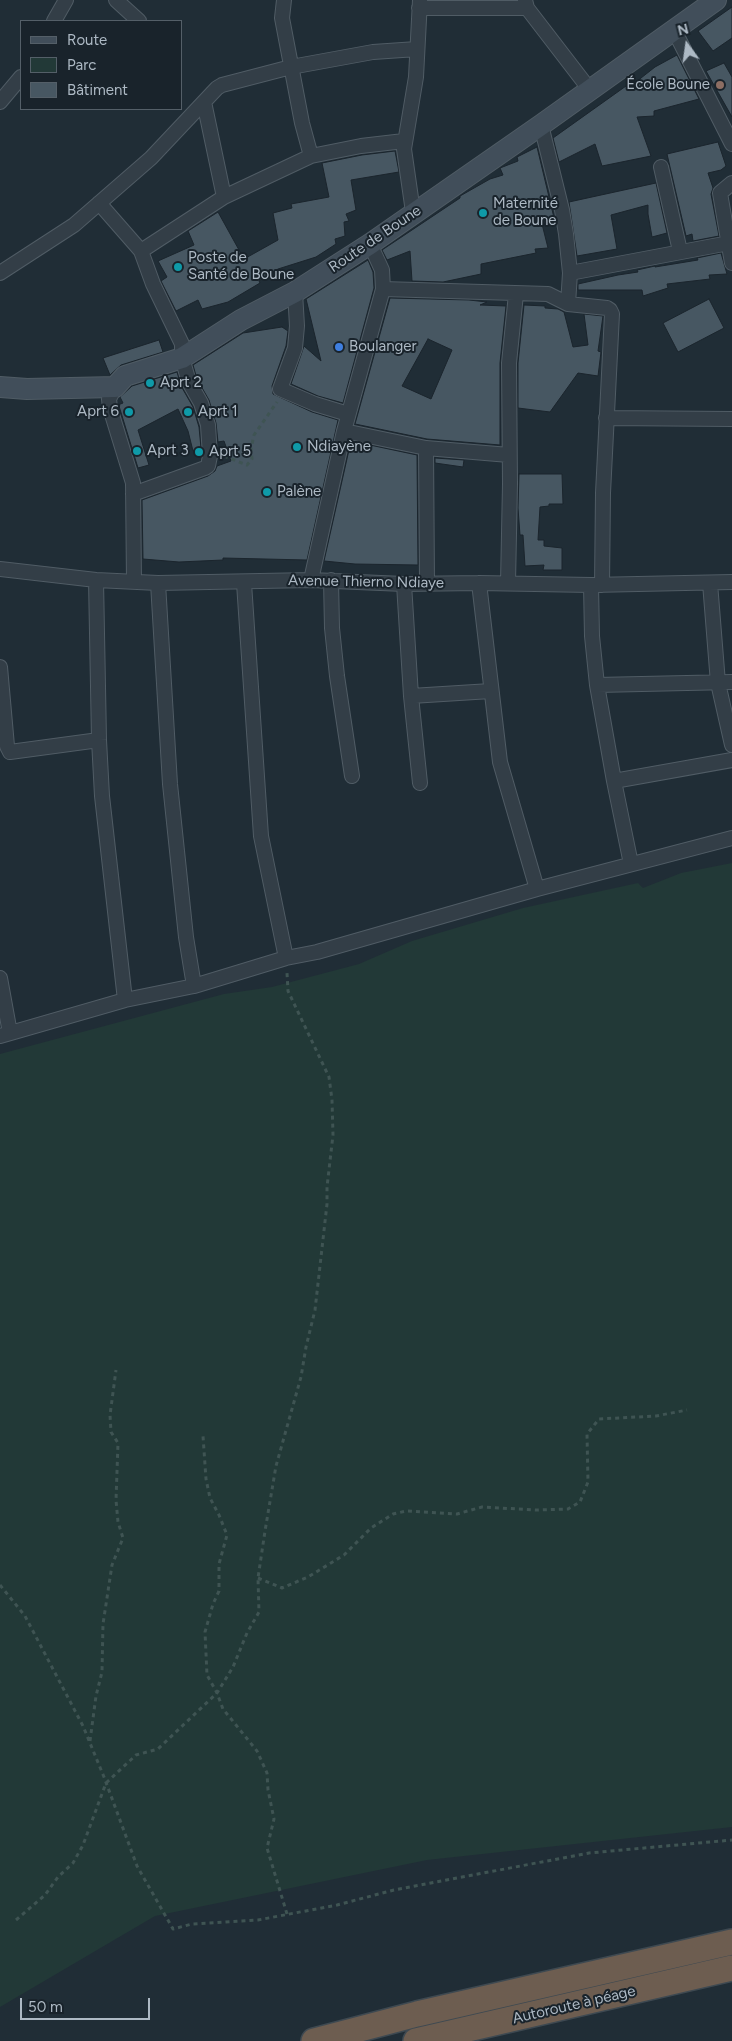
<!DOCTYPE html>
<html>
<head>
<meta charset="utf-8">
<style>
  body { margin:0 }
  #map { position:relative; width:732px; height:2041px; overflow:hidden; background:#202d36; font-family:Figtree,sans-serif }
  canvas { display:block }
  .legend { position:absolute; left:20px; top:20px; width:162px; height:90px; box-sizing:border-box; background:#19232b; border:1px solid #545f68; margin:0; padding:6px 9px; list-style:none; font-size:15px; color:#adb9c4 }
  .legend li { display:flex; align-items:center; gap:10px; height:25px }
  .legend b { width:25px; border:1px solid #545f68 }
  .north { position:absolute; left:662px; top:20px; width:50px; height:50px; -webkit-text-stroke:4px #19232b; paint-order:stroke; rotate:346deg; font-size:14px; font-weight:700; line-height:20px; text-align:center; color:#adb9c4 }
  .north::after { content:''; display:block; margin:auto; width:18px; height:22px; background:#adb9c4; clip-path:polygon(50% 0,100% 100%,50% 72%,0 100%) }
  .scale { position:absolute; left:20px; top:1998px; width:130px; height:22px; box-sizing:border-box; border:2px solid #adb9c4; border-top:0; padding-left:6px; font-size:15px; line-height:18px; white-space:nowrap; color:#adb9c4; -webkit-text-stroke:4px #19232b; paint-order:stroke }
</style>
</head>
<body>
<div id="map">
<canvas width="732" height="2041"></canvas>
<ul class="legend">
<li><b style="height:6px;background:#414e5a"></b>Route</li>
<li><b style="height:14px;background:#223937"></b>Parc</li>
<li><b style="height:14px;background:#475762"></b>Bâtiment</li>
</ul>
<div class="north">N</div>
<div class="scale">50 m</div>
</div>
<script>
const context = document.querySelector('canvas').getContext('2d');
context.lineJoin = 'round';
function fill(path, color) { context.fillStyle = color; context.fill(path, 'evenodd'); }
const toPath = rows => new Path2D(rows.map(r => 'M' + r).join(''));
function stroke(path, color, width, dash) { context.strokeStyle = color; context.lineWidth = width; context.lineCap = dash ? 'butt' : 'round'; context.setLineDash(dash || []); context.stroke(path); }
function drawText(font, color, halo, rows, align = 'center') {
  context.font = font + ' Figtree,sans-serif'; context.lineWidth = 4; context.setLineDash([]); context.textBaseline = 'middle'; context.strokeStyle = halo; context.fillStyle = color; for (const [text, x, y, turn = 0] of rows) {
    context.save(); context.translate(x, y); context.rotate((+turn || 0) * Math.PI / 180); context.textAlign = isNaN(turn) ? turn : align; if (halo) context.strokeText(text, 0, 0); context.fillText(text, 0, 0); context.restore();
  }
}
fill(toPath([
  [732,863,732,1827,427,1860,155,1916,0,2007,0,1054,224,994,272,987,359,964,412,941,523,908,638,883,643,888,681,873]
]), '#223937');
const building = toPath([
  [732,7,732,38,713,51,698,31,732,7],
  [677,55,699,99,654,111,654,116,637,117,651,156,602,166,595,144,559,162,553,138,626,86,627,89,655,67,677,55],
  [724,63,732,77,732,117,706,71,724,63],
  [718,142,726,166,721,170,708,173,713,188,711,194,719,236,693,241,692,234,686,236,667,154,718,142],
  [537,147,555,222,542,224,548,248,535,249,536,253,481,264,481,274,443,282,412,281,410,251,387,260,382,250,460,198,460,196,490,179,503,175,500,168,518,161,517,157,537,147],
  [395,151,399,172,351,180,356,210,346,214,349,221,344,222,345,236,335,239,336,244,316,257,278,269,259,281,260,283,228,302,202,309,198,300,176,311,161,281,167,277,158,261,194,245,188,231,218,212,244,259,278,240,273,213,292,208,291,204,329,197,322,163,362,155,395,151],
  [656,183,667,233,652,237,648,214,648,205,611,215,617,249,577,256,569,202,656,183],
  [721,253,727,274,709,275,710,279,667,284,668,288,643,296,642,290,578,290,578,284,618,275,638,272,637,270,655,266,655,267,698,260,697,258,721,253],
  [368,260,373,272,374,288,343,403,318,396,291,384,304,346,321,361,306,299,368,260],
  [390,298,469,300,487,302,480,305,506,306,500,363,500,445,427,439,355,424,390,298],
  [428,339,452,350,431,399,402,386,428,339],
  [709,299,724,328,678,352,663,323,709,299],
  [524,305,545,306,545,308,558,309,564,312,573,347,588,345,584,314,603,316,598,351,601,352,598,376,578,373,550,412,518,408,518,363,524,305],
  [282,327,288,331,286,346,272,386,273,394,312,412,338,420,307,560,223,558,223,560,179,562,143,559,142,500,208,476,215,471,217,466,231,461,224,441,218,442,216,423,209,400,197,379,193,365,243,333,282,327],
  [159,340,163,352,121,365,110,375,103,358,159,340],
  [177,372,181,386,193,407,199,427,201,448,193,451,188,431,178,409,138,430,149,465,138,468,119,406,118,405,123,403,120,397,132,386,177,372],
  [351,441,417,455,418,565,355,564,324,561,351,441],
  [435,458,464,460,463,467,435,463,435,458],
  [519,474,562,474,563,504,549,504,549,506,540,507,538,540,544,540,544,546,562,548,562,570,543,570,544,565,525,566,523,535,520,535,518,508,519,474]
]);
fill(building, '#475762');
stroke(building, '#1b252d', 1);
const street = toPath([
  [116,0,139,21],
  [284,0,282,18,302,123,311,156],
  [525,0,527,8,590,90],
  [419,8,527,8],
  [54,21,66,0],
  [674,30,732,144],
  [0,102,21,77],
  [204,102,224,197],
  [541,125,562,210,566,234,570,273,568,304],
  [661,167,680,251],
  [732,183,720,193,732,263],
  [99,203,141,251,153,284,182,344,182,358,189,382,201,403,208,425,210,456,208,466,205,468,133,494],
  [413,212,404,149,416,77,420,0],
  [141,251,224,197,311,156,361,146,404,141],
  [0,273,74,225,151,158,217,88,222,85,291,67,373,52,417,49],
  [570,273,729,243],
  [383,289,548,294,568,304,607,308,610,310,612,314,603,493,602,585],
  [295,292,297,326,295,348,280,389,315,404,348,414],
  [115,387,109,399,110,408,133,483,134,582],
  [606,418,732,419],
  [344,431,426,448,509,455],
  [426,448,427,583],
  [0,569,96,580,158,583,311,580,404,584,479,583,591,585,732,582],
  [96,580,99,740,102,796,125,1000],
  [311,580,344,431,383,289,382,270,370,244],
  [331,580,332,628,337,676,352,776],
  [158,583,170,784,186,937,194,986],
  [244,583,261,836,286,958],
  [479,583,500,762,537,889],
  [508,583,510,484,509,363,516,294],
  [710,583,718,683,732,745],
  [404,584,411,696,420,783],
  [591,585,592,636,597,685,614,781,631,864],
  [0,667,7,746,10,752,99,740],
  [597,685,732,682],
  [411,696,491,691],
  [614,781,732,760],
  [0,978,10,1033],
  [0,1036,125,1000,194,986,286,958,317,952,537,889,732,838]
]);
const secondary = toPath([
  [0,387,27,389,115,387,125,376,182,358,241,320,295,292,370,244,541,125,716,0]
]);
const highway = toPath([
  [314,2041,417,2014,732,1942],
  [416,2041,732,1968]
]);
stroke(street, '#505c65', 16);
stroke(secondary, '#505c65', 22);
stroke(highway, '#3e4951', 28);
stroke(toPath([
  [224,456,247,465,252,459,251,449,254,435,277,402],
  [258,1578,282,1588,308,1577,344,1555,371,1528,393,1514,406,1511,457,1514,482,1507,536,1510,568,1509,580,1502,588,1482,587,1434,599,1419,656,1416,687,1410],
  [0,1585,25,1616,83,1726,104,1777,137,1866,173,1929,192,1924,258,1920,337,1905,394,1890,589,1853,732,1840],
  [90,1741,96,1696,102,1672,103,1624,112,1565,123,1538,118,1522,116,1500,118,1443,111,1432,110,1415,116,1370],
  [287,1914,267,1848,274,1819,268,1790,267,1773,257,1751,223,1709,217,1693,233,1667,247,1633,259,1612,258,1578,265,1531,276,1466,301,1377,306,1347,315,1310,327,1204,327,1187,333,1135,332,1100,329,1077,288,991,287,973],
  [16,1920,45,1895,58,1877,73,1863,83,1845,106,1783,136,1755,158,1749,217,1693,207,1675,205,1632,213,1604,219,1591,219,1564,227,1535,219,1515,210,1498,206,1479,203,1436]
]), '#3f5453', 3, [4, 4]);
stroke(street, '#333e47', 14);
stroke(secondary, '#414e5a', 20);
stroke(highway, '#6d5d50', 25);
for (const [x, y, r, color] of [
  [720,85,5,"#8d6e63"],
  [483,213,5,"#0f9aa8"],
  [178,267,5,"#0f9aa8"],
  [339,347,5,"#3f7fe0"],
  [150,383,5,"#0f9aa8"],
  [129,412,5,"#0f9aa8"],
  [188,412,5,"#0f9aa8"],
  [297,447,5,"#0f9aa8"],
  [137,451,5,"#0f9aa8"],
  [199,452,5,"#0f9aa8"],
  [267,492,5,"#0f9aa8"]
]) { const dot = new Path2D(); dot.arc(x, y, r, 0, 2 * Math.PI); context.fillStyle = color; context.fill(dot); stroke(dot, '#19232b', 2); }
drawText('15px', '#adb9c4', '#19232b', [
  ["École Boune",710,85,"right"],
  ["Maternité",493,204],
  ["de Boune",493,221],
  ["Poste de",188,258],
  ["Santé de Boune",188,275],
  ["Boulanger",349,347],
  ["Aprt 2",160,383],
  ["Aprt 6",119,412,"right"],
  ["Aprt 1",198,412],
  ["Ndiayène",307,447],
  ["Aprt 3",147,451],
  ["Aprt 5",209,452],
  ["Palène",277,492]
], 'left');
drawText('15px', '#adb9c4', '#19232b', [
  ["Route de Boune",375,239,-34],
  ["Avenue Thierno Ndiaye",366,582,1],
  ["Autoroute à péage",574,2005,-13]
]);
</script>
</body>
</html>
